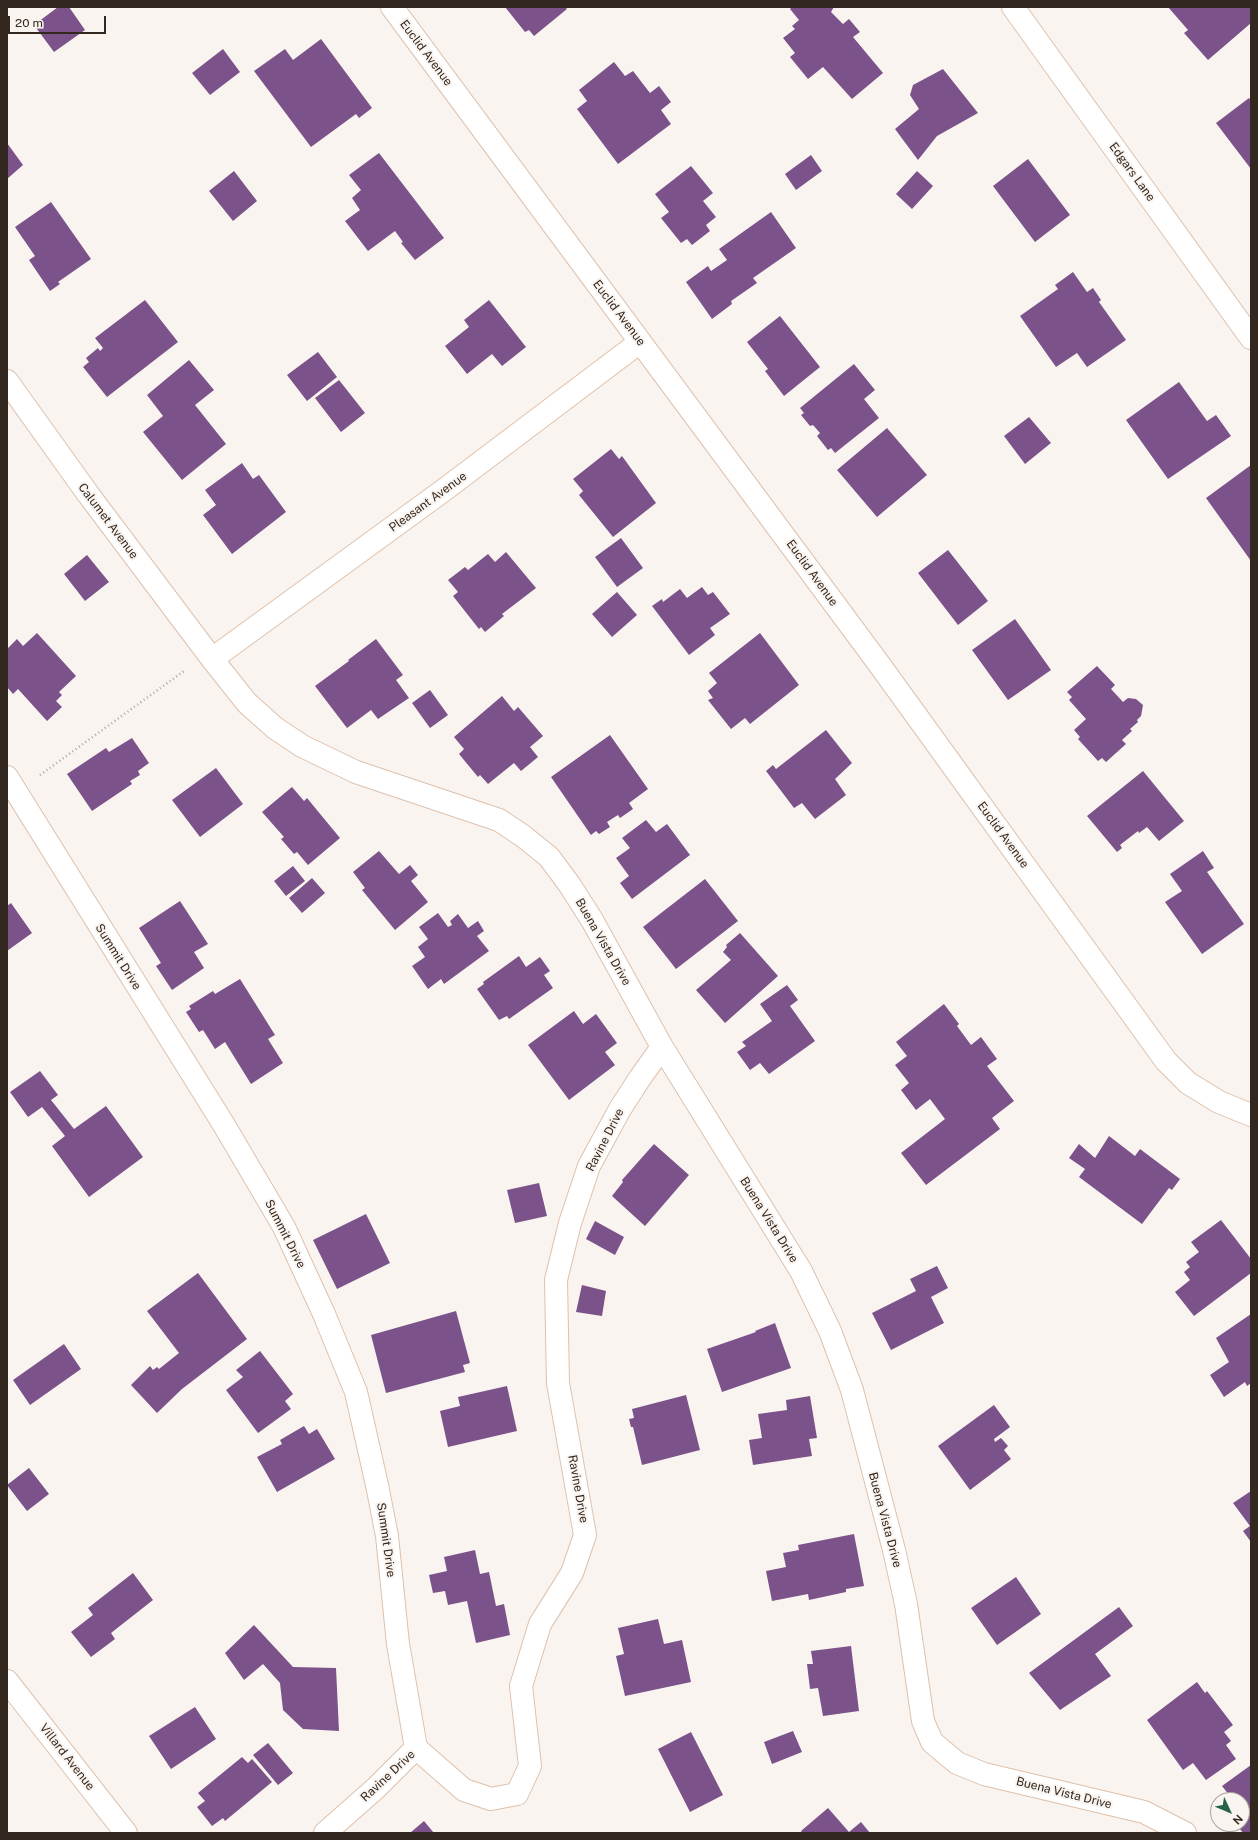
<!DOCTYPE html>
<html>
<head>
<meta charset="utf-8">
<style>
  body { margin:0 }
  #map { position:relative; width:1258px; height:1840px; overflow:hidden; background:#faf4f0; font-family:"Public Sans",sans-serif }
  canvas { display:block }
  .frame { position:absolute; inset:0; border:8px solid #33281f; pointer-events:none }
  .north { position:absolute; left:1210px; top:1792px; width:40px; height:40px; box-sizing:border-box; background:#faf4f0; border:1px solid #aaa29c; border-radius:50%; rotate:134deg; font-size:11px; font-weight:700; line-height:16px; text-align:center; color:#33281f }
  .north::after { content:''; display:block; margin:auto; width:14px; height:18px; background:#29624a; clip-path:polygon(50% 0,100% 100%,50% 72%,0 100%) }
  .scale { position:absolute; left:8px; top:16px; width:98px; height:18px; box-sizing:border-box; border:2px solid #33281f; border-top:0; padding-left:5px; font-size:12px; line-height:14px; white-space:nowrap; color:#33281f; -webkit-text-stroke:3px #faf4f0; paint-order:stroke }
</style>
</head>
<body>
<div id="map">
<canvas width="1258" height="1840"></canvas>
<div class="frame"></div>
<div class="north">N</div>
<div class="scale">20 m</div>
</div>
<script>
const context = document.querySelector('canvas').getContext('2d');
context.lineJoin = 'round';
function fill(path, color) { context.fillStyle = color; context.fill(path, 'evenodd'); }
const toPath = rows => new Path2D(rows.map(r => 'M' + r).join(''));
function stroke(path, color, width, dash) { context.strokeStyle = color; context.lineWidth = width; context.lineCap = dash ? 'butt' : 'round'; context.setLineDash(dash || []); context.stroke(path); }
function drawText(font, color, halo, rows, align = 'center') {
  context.font = font + ' "Public Sans",sans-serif'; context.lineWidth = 4; context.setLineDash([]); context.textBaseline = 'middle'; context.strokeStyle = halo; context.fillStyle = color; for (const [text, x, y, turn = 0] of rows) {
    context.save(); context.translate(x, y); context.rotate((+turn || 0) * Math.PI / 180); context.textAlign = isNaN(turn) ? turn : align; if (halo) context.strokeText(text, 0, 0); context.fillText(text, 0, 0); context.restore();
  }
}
fill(toPath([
  [58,7,69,7,85,30,54,52,34,25],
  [505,7,565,7,567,9,534,36,529,30,525,32],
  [792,7,834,7,831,12,843,24,849,19,860,32,853,37,883,73,852,99,823,67,808,79,790,57,795,53,783,38,795,29,792,26,799,20,790,9],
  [1168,7,1251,7,1251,23,1208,60,1184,33,1188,30],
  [321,39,372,108,359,118,356,114,311,147,254,71,285,49,293,60],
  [223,49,240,72,210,95,192,73],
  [614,62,625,76,633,71,650,93,659,86,671,102,661,110,671,124,618,164,577,109,587,101,579,90],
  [943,69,978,113,937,136,918,160,895,129,919,109,910,95,913,85],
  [1249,98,1251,101,1251,169,1216,123],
  [7,143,23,165,7,179],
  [379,153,444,238,415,260,401,243,403,242,395,231,368,251,345,221,360,210,352,198,361,190,349,175],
  [811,155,822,171,796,190,785,174],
  [1028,159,1070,215,1035,242,993,186],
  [691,166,713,193,703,201,716,217,706,225,710,231,692,245,687,239,681,243,661,218,669,212,655,194],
  [234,171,257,201,233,221,209,191],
  [917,171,933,186,912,209,896,194],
  [51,202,91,259,58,282,60,284,50,291,29,260,35,256,15,227],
  [771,212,796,248,753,278,757,283,731,301,732,304,712,319,686,282,708,266,711,271,727,260,719,249],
  [1073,272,1087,292,1093,288,1101,300,1099,302,1126,340,1087,367,1077,353,1056,367,1020,316,1058,289,1055,285],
  [145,300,178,342,107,397,83,367,89,362,86,358,98,348,100,351,103,348,95,338],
  [489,300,526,347,502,366,492,354,467,374,445,346,469,327,464,320],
  [780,316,820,367,784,396,765,371,768,369,747,342],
  [318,352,337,377,307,401,287,375],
  [189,360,214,390,195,405,226,444,182,480,143,432,163,416,147,395],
  [854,364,875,390,864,399,879,418,835,453,831,448,828,450,817,436,820,433,813,425,810,426,801,415,804,413,800,408],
  [339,380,365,413,341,432,315,398],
  [1179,382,1207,421,1216,415,1231,436,1168,479,1126,420],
  [1029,417,1051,443,1025,464,1004,436],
  [887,428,927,475,877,517,837,470],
  [611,449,619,459,622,456,656,503,613,537,579,495,583,491,573,479],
  [242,463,253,479,259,475,286,512,232,554,203,515,216,505,205,490],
  [1251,465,1251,561,1206,498],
  [621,538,643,568,617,587,595,557],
  [948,550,988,601,958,625,918,573],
  [506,552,536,588,502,614,504,616,485,632,481,627,479,629,453,596,458,592,448,580,465,567,468,570,488,554,495,562],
  [87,555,109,582,85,601,64,574],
  [702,587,708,595,713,592,730,614,710,628,715,635,689,655,652,606,662,599,663,602,680,589,687,598],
  [617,592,637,615,612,637,592,614],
  [1015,619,1051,670,1008,700,972,650],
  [37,633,76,676,59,692,62,695,56,701,62,707,47,721,18,689,13,694,7,687,7,649,17,639,23,646],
  [760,633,799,685,750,724,745,718,731,729,708,700,713,698,708,691,717,683,709,673],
  [376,639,403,675,396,680,409,698,378,719,371,710,347,728,315,686,349,661,348,660],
  [1097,666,1115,685,1111,689,1123,702,1128,698,1136,699,1143,705,1141,716,1137,720,1138,722,1130,729,1132,731,1122,740,1126,744,1106,762,1102,758,1098,761,1078,739,1080,737,1074,730,1086,719,1069,700,1072,697,1067,692],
  [430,690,448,715,430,728,412,703],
  [502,696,514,711,518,707,543,736,530,747,538,757,521,771,514,763,488,784,480,775,478,777,459,754,464,749,454,737],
  [826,730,852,763,835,779,846,795,815,819,802,803,794,808,766,771,773,765,776,769],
  [610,735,648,789,629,803,633,809,620,818,618,815,607,822,610,827,599,834,596,831,591,835,551,777],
  [132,738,149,763,138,771,140,775,130,781,132,784,92,811,67,774,106,748,109,752],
  [216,768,243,804,200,837,172,800],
  [1143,771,1184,821,1159,841,1147,827,1139,833,1138,831,1120,845,1122,848,1117,852,1087,816],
  [292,787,304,801,307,798,340,838,308,865,297,852,294,854,281,839,284,837,262,812],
  [646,820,656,832,667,824,690,855,632,899,620,883,629,876,616,858,630,848,622,838],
  [379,851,399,874,410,865,418,875,411,881,428,902,395,930,362,890,365,888,353,872],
  [1203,851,1214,868,1207,872,1244,924,1202,954,1165,902,1182,891,1170,874],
  [293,866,305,881,286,896,274,881],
  [312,878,325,893,302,913,289,898],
  [705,879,738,921,676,969,643,927],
  [180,901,208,944,194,952,204,968,172,990,156,966,161,963,139,928],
  [11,903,32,933,7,951,7,906],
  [438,913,448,927,452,925,450,921,458,914,468,928,478,921,484,931,477,936,489,951,444,984,441,979,428,989,412,966,425,957,418,947,428,939,419,927],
  [740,933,778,976,725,1023,696,990,731,960,723,952,727,947,726,945],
  [519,956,526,967,540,957,550,971,544,975,553,988,509,1019,507,1016,499,1020,477,989,484,984,483,982],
  [240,979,275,1035,268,1039,283,1063,251,1084,225,1042,215,1049,203,1030,199,1032,186,1012,191,1009,189,1006,213,991,215,994],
  [787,985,798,1000,790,1006,815,1041,769,1074,760,1063,750,1070,737,1052,746,1046,742,1042,772,1021,760,1004],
  [944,1004,959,1024,957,1026,971,1045,981,1037,997,1059,987,1066,1014,1101,992,1118,1000,1129,926,1185,901,1153,945,1119,930,1099,916,1110,901,1090,909,1083,895,1065,907,1056,896,1042],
  [574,1011,583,1024,596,1014,617,1043,605,1052,615,1065,569,1100,528,1045],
  [40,1071,58,1095,51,1100,74,1129,106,1106,143,1157,89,1197,52,1146,65,1136,42,1107,28,1117,10,1092],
  [1109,1136,1135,1156,1140,1149,1180,1179,1172,1190,1169,1188,1142,1224,1079,1177,1085,1169,1069,1158,1079,1144,1095,1158],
  [654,1144,689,1175,645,1226,612,1196,623,1182,622,1180],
  [539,1183,547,1216,515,1223,507,1190],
  [366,1214,390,1263,337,1289,313,1240],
  [1221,1220,1251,1259,1251,1273,1194,1316,1175,1292,1190,1280,1184,1272,1190,1267,1186,1262,1199,1252,1191,1242],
  [595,1221,624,1237,615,1255,586,1239],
  [937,1266,948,1288,931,1297,944,1323,891,1350,872,1313,916,1291,910,1279],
  [198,1273,247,1339,182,1389,157,1413,131,1385,150,1366,153,1370,157,1367,159,1369,179,1353,147,1311],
  [582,1285,606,1291,602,1316,576,1312],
  [456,1311,470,1363,463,1365,465,1372,386,1393,371,1335],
  [1251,1314,1251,1383,1247,1386,1245,1382,1224,1397,1210,1375,1229,1362,1216,1338],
  [775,1323,791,1368,722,1392,707,1349,756,1332,755,1331],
  [64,1344,81,1369,30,1405,13,1380],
  [260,1351,293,1394,285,1401,291,1409,258,1433,226,1390,243,1377,236,1370],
  [507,1386,517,1431,448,1447,440,1411,460,1406,458,1397],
  [686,1395,700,1450,642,1465,633,1427,631,1427,629,1419,634,1418,632,1409],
  [810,1396,817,1438,809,1439,812,1456,753,1465,749,1440,762,1438,758,1414,787,1410,786,1400],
  [994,1405,1010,1427,994,1439,995,1442,1001,1438,1008,1446,1004,1450,1011,1459,970,1490,938,1446],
  [304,1426,309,1434,317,1429,335,1459,277,1492,257,1457,282,1444,280,1440],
  [29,1468,49,1494,27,1511,7,1485],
  [1251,1491,1251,1542,1243,1531,1250,1526,1233,1503],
  [854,1534,864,1586,846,1589,846,1592,809,1600,808,1594,772,1601,766,1571,786,1567,783,1553,799,1550,798,1545],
  [475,1550,480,1574,489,1572,496,1606,504,1604,510,1635,476,1643,467,1601,448,1605,445,1591,433,1593,429,1575,447,1571,444,1557],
  [133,1573,153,1600,111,1633,115,1639,91,1657,71,1632,93,1615,88,1608],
  [1016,1577,1041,1614,997,1645,971,1608],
  [1119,1607,1133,1626,1095,1654,1111,1676,1060,1710,1029,1673],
  [658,1619,664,1644,682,1640,691,1682,625,1696,616,1656,624,1654,618,1628],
  [254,1625,293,1667,336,1668,339,1731,303,1729,283,1710,280,1683,263,1664,244,1680,225,1653],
  [851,1646,859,1711,823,1716,818,1688,810,1689,807,1664,813,1664,811,1651],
  [1197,1682,1205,1693,1207,1691,1233,1725,1224,1732,1231,1741,1226,1745,1236,1759,1206,1780,1193,1763,1183,1770,1147,1720],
  [195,1707,216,1739,171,1769,149,1736],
  [793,1731,802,1752,772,1764,764,1742],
  [691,1732,723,1795,690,1812,658,1749],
  [268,1743,293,1773,278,1785,253,1755],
  [242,1757,248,1763,252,1759,272,1782,225,1821,223,1818,212,1826,197,1807,205,1801,198,1793],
  [1251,1765,1251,1833,1243,1833,1236,1824,1242,1824,1242,1800,1233,1800,1222,1786],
  [828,1808,849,1832,861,1822,870,1833,802,1833,801,1831],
  [424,1821,434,1833,410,1833]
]), '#7b5289');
const minor = toPath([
  [392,7,879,664,1166,1061,1188,1083,1219,1102,1251,1115],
  [1013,7,1251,338],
  [7,381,88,494,212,659,247,703,275,728,302,746,356,772,499,820,523,836,549,857,569,884,592,920,662,1047,801,1271,830,1331,852,1390,894,1550,906,1604,923,1721,932,1742,957,1763,984,1774,1144,1812,1185,1833],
  [212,659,444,490,640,342],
  [7,777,224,1125,284,1227,324,1314,356,1392,377,1485,387,1536,398,1644,416,1748],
  [7,1681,126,1833],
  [416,1748,464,1790,491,1799,517,1794,530,1766,521,1686,540,1624,572,1573,585,1535,558,1383,556,1280,570,1223,589,1166,620,1109,640,1078,662,1047],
  [325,1833,376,1788,416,1748]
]);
stroke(minor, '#dec1ab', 24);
stroke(toPath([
  [40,775,184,671]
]), '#ada59f', 2.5, [1, 3]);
stroke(minor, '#fff', 22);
drawText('12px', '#33281f', '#faf4f0', [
  ["Euclid Avenue",426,53,53],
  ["Edgars Lane",1132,172,54],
  ["Euclid Avenue",619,313,53],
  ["Pleasant Avenue",428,502,-36],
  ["Calumet Avenue",108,521,53],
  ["Euclid Avenue",812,573,54],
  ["Euclid Avenue",1003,835,54],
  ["Buena Vista Drive",603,942,60],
  ["Summit Drive",118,957,58],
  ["Ravine Drive",605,1140,-63],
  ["Buena Vista Drive",769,1220,58],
  ["Summit Drive",285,1234,63],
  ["Ravine Drive",578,1489,80],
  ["Buena Vista Drive",885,1520,75],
  ["Summit Drive",386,1540,82],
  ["Villard Avenue",67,1757,52],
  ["Ravine Drive",388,1776,-43],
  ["Buena Vista Drive",1064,1793,14]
]);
</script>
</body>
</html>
